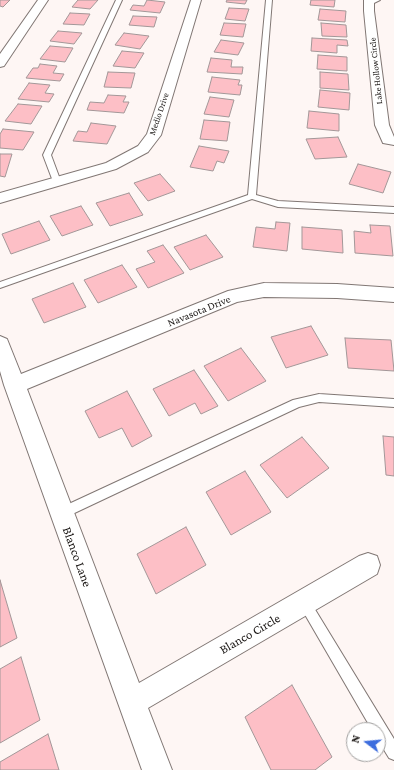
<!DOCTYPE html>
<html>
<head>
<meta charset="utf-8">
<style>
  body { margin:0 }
  #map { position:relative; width:394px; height:770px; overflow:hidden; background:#fef6f4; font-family:"Crimson Pro",serif }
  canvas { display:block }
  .north { position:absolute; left:346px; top:722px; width:40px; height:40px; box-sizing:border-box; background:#fff; border:1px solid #a3a2a1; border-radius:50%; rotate:286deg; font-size:11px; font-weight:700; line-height:16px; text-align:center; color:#1a1614 }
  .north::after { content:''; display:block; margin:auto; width:14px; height:18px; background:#3d6dde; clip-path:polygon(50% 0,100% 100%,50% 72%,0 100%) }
</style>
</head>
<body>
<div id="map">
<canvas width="394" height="770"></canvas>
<div class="north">N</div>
</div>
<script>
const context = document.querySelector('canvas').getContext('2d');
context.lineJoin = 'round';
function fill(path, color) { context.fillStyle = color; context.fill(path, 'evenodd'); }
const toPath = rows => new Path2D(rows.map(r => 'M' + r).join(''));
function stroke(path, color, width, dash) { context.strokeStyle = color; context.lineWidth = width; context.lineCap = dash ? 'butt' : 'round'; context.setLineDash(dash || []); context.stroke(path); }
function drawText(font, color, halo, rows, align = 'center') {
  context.font = font + ' "Crimson Pro",serif'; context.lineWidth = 3.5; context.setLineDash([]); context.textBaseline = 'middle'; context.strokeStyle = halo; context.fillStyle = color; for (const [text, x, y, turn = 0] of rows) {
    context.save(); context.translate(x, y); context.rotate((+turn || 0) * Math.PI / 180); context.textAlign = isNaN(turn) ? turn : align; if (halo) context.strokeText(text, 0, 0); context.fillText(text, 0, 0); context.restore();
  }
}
const building = toPath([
  [0,0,10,0,3,7,0,6,0,0],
  [78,0,98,0,90,9,72,7,78,0],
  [147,0,165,2,160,13,130,10,133,5,144,6,147,0],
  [227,0,247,0,245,4,226,2,227,0],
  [311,0,335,0,334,7,310,5,311,0],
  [229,8,249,9,245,21,225,19,229,8],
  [320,9,346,11,345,22,318,20,320,9],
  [70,13,90,14,84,25,63,24,70,13],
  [133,16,157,17,154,27,129,25,133,16],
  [224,23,246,24,243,37,220,35,224,23],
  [321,23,346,25,347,37,322,36,321,23],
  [58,31,82,33,74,44,50,41,58,31],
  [124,33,149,36,140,49,115,45,124,33],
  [312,38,347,40,348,46,337,45,337,53,311,51,312,38],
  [221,40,244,43,238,55,214,52,221,40],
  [50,46,73,48,65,62,40,59,50,46],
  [122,51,144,53,135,68,113,66,122,51],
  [318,55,347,57,347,71,317,69,318,55],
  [211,58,232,60,231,67,243,67,242,74,207,72,211,58],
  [40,64,57,66,53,73,64,74,60,81,26,78,33,68,38,68,40,64],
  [108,72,135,73,131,88,104,87,108,72],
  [320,72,348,74,349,90,320,88,320,72],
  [212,77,240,80,238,85,242,85,240,95,208,92,212,77],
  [29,83,50,85,45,93,54,94,49,102,18,99,29,83],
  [320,90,350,93,349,110,318,107,320,90],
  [108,95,126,96,123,102,129,102,124,113,87,110,90,102,104,103,108,95],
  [210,97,234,100,229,117,204,114,210,97],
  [18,104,42,106,31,124,5,121,18,104],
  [309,111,339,114,339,131,307,128,309,111],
  [204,120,230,122,227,141,200,139,204,120],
  [91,123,116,126,107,144,73,141,78,131,87,132,91,123],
  [3,129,34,132,23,150,0,148,0,134,3,129],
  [338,137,347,157,315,159,306,139,338,137],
  [199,146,229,151,224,163,217,161,213,171,190,167,199,146],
  [0,154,12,154,5,177,0,176,0,154],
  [358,164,391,172,383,193,349,184,358,164],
  [160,174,175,191,148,201,134,183,160,174],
  [129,193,143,215,110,226,96,203,129,193],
  [81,206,93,225,62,236,50,216,81,206],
  [39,221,50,240,11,254,2,234,39,221],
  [276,222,290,223,287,251,253,247,256,227,275,229,276,222],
  [370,225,390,226,393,256,355,253,354,231,371,233,370,225],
  [302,227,342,230,343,253,302,249,302,227],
  [206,235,223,257,190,270,174,247,206,235],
  [163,245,184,273,148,288,136,269,155,262,147,251,163,245],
  [122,265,137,287,98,303,84,280,122,265],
  [73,283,86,307,44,323,32,299,73,283],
  [311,326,328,355,286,368,271,337,311,326],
  [345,338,391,340,394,371,348,368,345,338],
  [241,348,266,381,228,401,204,366,241,348],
  [194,370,218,406,201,414,195,403,169,416,153,389,194,370],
  [127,391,152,436,132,447,122,428,99,438,85,411,127,391],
  [383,436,394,437,394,476,386,475,383,436],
  [302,437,329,468,287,498,260,465,302,437],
  [245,471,271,512,231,535,206,492,245,471],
  [186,527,206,565,156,594,137,554,186,527],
  [0,580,17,638,0,647,0,580],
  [21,657,40,720,0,743,0,669,21,657],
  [292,685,332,757,315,770,271,770,245,717,292,685],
  [48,734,59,770,0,770,0,762,48,734]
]);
fill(building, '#fdbfc6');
stroke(building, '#a39798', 1);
const lane = toPath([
  [116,0,122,0,51,155,61,182,57,184,54,184,43,155,116,0],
  [266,0,272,0,256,195,278,201,394,207,394,213,278,207,252,199,0,288,0,282,248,195,266,0],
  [319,394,394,399,394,407,319,402,299,407,66,517,62,519,58,517,56,513,58,509,293,400,319,394],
  [304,596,308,598,394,739,394,760,389,758,378,740,378,730,372,730,300,606,298,602,300,598,304,596]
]);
const street = toPath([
  [38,0,48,0,4,66,0,67,0,54,38,0],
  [191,0,201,0,161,135,148,152,116,169,0,203,0,193,106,163,138,146,147,134,191,0],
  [364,0,380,0,374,3,374,11,389,125,394,137,394,145,383,143,375,125,364,11,364,0],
  [264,283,337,284,394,288,394,302,337,298,264,297,237,302,27,389,139,683,359,556,368,553,377,556,380,565,377,574,148,708,172,770,142,770,4,385,0,371,0,336,7,339,21,374,228,291,264,283]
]);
stroke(lane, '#817774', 2);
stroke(street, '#817774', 2);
fill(lane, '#fff');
fill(street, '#fff');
drawText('9px', '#1a1614', '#fff', [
  ["Lake Hollow Circle",376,71,-96],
  ["Medio Drive",159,114,-71]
]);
drawText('11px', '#1a1614', '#fff', [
  ["Navasota Drive",199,311,-22]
]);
drawText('13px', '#1a1614', '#fff', [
  ["Blanco Lane",77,557,70],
  ["Blanco Circle",250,634,-30]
]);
</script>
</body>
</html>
